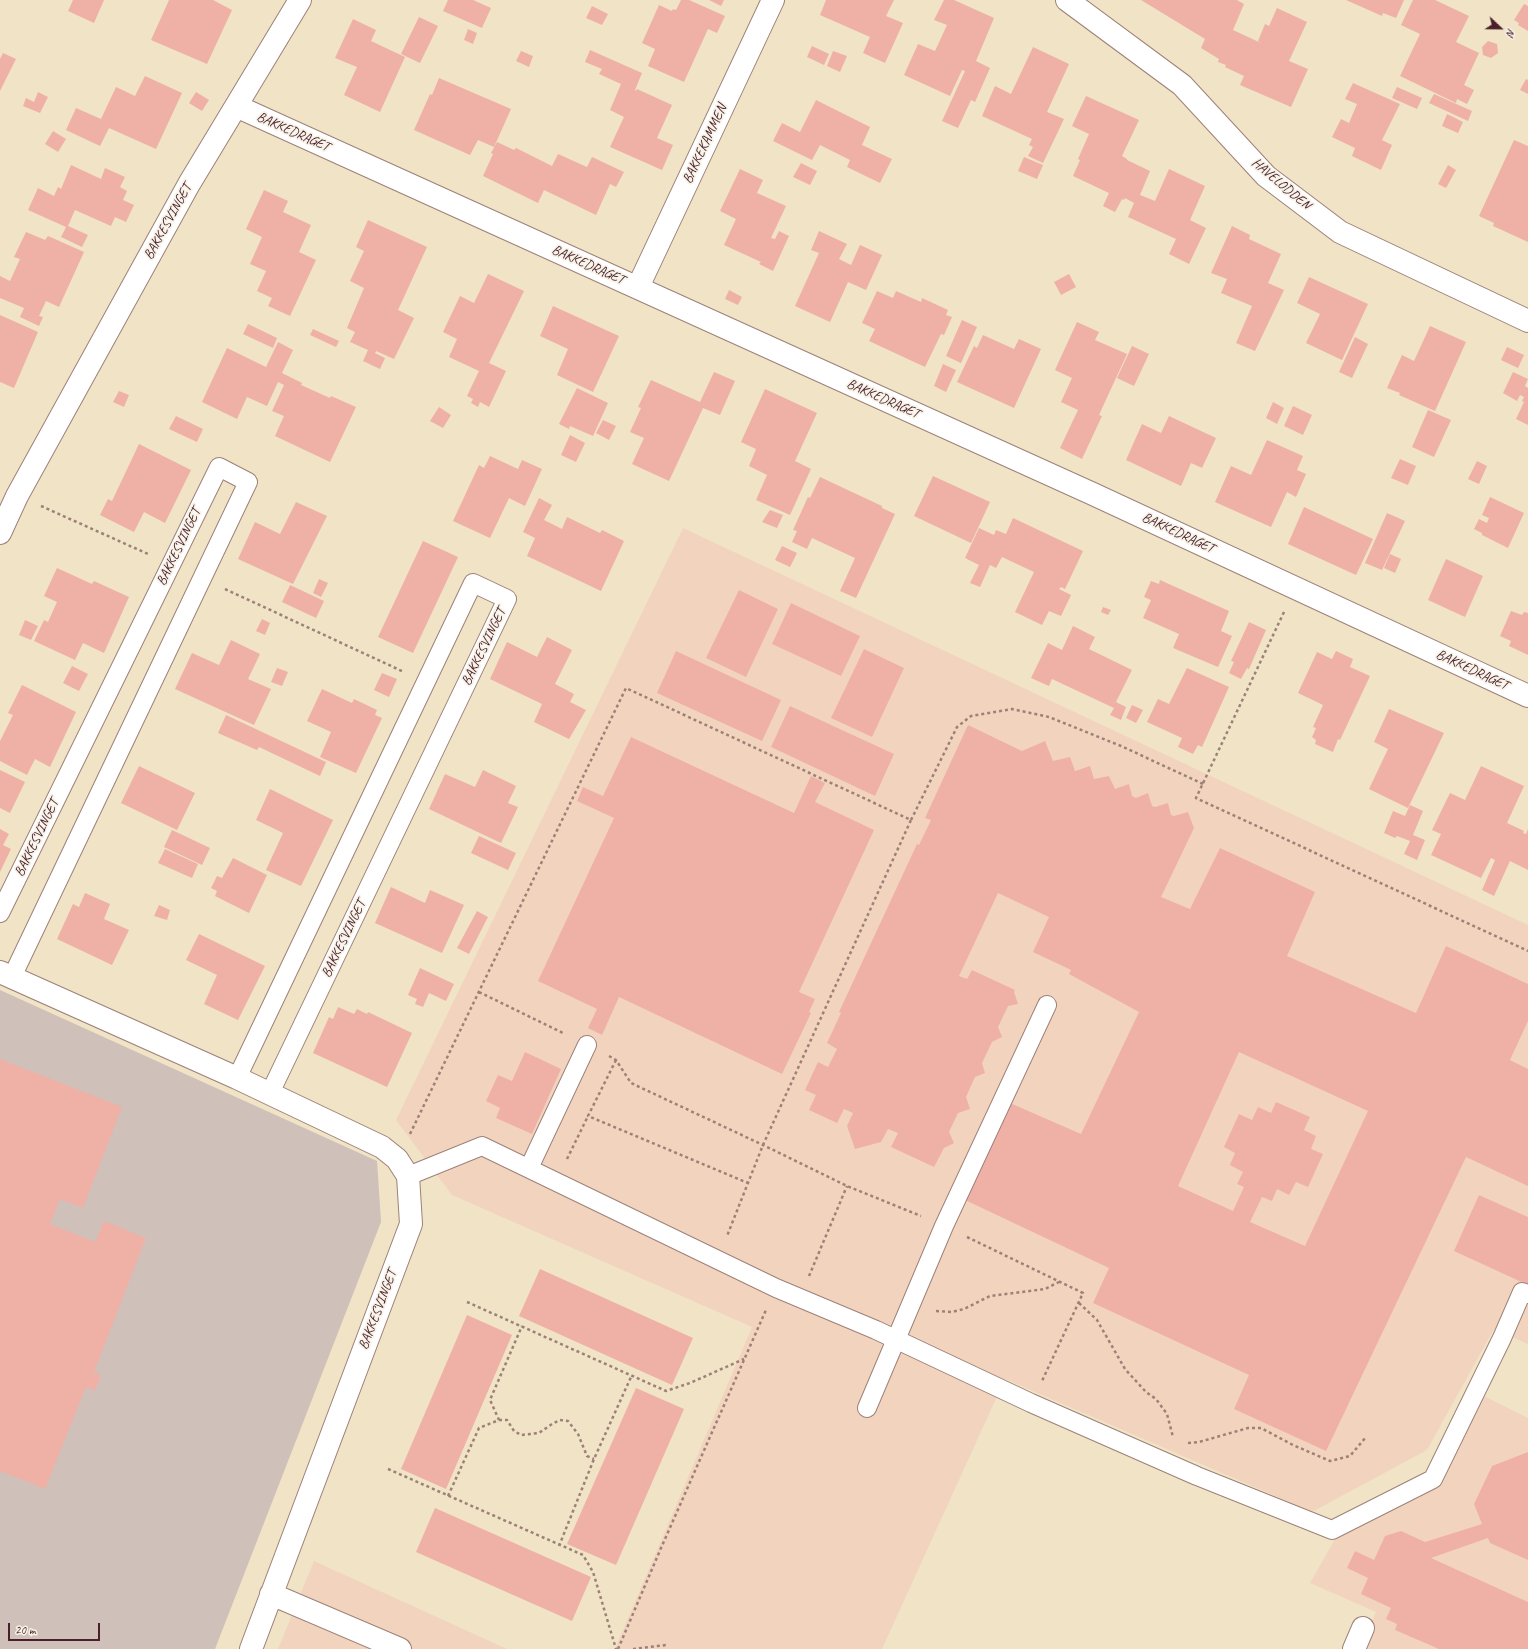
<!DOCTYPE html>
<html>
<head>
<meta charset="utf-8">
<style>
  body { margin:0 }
  #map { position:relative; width:1528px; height:1649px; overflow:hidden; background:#f0e3c6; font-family:Caveat,sans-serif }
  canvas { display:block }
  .north { position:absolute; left:1480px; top:8px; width:40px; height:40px; -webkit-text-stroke:3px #f7f3e8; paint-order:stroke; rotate:112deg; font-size:11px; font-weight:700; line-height:16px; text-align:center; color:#4a1f2b }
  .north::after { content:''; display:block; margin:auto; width:14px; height:18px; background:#4a1f2b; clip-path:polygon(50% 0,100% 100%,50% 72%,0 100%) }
  .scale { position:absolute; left:8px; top:1623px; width:92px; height:18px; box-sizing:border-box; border:2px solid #4a1f2b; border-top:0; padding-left:5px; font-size:12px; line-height:14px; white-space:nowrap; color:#4a1f2b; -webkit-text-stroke:3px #f7f3e8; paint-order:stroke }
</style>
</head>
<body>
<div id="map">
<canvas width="1528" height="1649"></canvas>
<div class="north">N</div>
<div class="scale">20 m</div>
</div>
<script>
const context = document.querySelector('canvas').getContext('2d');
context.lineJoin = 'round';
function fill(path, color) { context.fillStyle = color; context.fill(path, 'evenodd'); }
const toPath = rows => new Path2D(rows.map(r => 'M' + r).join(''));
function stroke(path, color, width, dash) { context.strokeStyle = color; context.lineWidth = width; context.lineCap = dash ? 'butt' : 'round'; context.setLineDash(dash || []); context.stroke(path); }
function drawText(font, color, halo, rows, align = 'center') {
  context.font = font + ' Caveat,sans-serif'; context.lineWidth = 3.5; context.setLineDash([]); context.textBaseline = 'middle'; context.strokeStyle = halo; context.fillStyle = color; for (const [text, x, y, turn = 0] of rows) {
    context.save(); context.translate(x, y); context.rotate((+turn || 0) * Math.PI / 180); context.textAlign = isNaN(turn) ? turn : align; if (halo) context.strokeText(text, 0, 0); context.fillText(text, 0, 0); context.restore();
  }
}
fill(toPath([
  [683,528,1528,925,1528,1344,1494,1329,1427,1450,1312,1512,1005,1379,882,1649,615,1649,752,1327,452,1195,396,1120],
  [1484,1396,1528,1418,1528,1649,1360,1649,1376,1612,1310,1583,1338,1534,1442,1484],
  [314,1561,507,1649,278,1649]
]), '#f2d4be');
fill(toPath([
  [0,990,377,1161,381,1222,215,1649,0,1649]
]), '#cfc0ba');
fill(toPath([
  [73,0,104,0,94,23,68,11],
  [169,0,213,0,232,10,207,64,151,40],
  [448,0,473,0,491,8,482,28,443,11],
  [681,0,689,0,725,16,717,33,708,29,684,82,648,66,655,49,642,43,659,5,672,11,673,9,676,10],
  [709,0,724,0,721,6],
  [826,0,894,0,886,16,903,23,885,63,863,53,870,37,820,15],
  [944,0,954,0,994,18,976,61,990,68,975,102,971,100,958,128,942,121,965,71,962,70,950,96,904,75,918,44,935,51,947,25,934,20],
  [1141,0,1237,0,1244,4,1233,30,1261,43,1258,41,1265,24,1269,26,1277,8,1307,22,1289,61,1308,69,1291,107,1240,85,1244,76,1225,67,1226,65,1218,62,1219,59,1201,48,1205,39],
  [1346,0,1404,0,1396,18,1383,13,1382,16],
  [1413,0,1435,0,1469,16,1456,42,1479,53,1464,85,1474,90,1467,104,1457,99,1456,103,1400,76,1420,34,1401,25],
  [1524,4,1528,6,1528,31,1518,25,1519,23,1514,20],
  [592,6,608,14,602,25,586,18],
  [419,17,438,26,420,63,401,54],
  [353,19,376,30,371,41,405,57,380,112,344,95,357,67,335,58],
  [468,29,477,33,473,44,464,40],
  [1488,41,1497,44,1498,53,1491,58,1483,55,1482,47],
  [812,46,829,54,824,65,807,57],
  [1033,47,1069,64,1047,112,1064,119,1043,163,1028,156,1033,147,1029,145,1032,139,982,116,995,86,1011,94],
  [590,50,642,73,635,90,636,91,637,89,672,105,657,138,673,145,662,170,610,147,624,117,610,110,621,84,599,74,602,69,585,62],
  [521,51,533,56,529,67,516,61],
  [833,51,847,56,840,72,827,66],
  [3,53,16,59,0,91,0,59],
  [145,76,182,93,156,149,109,128,100,146,66,130,76,108,101,119,116,87,135,96],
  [439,78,511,109,494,147,478,140,470,155,414,130,430,94,432,95],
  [1526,79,1528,80,1528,94,1520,90],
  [1353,83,1400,104,1382,140,1392,145,1381,170,1352,156,1355,148,1332,137,1341,119,1349,123,1357,104,1345,99],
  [1397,87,1422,98,1417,109,1392,98],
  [38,92,48,97,40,113,23,106,26,98,34,102],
  [196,92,209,100,202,111,189,103],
  [1434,94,1472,111,1468,121,1429,103],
  [1086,96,1139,120,1122,156,1127,159,1127,160,1150,171,1140,195,1155,201,1169,169,1205,186,1190,220,1206,228,1189,264,1169,254,1176,239,1128,217,1134,203,1125,198,1124,200,1122,199,1115,212,1103,206,1109,193,1073,176,1080,160,1078,159,1089,134,1072,126],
  [816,100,870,127,862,145,892,159,880,183,847,167,850,160,820,145,812,160,773,141,782,123,800,132],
  [1447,114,1463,122,1458,133,1442,126],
  [53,131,66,139,58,152,45,144],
  [1514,140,1528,146,1528,242,1493,226,1494,223,1479,216],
  [497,142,514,150,516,148,552,166,558,154,587,167,592,157,624,172,616,187,610,184,596,215,544,190,538,203,483,176,493,154,491,153],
  [1024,157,1043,165,1037,179,1018,171],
  [801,163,817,171,810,185,793,177],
  [71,165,101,179,105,168,125,177,120,187,127,191,123,200,134,205,126,222,115,217,111,226,75,210,68,226,88,235,82,247,61,237,66,227,28,210,38,188,54,196,58,187,61,189],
  [1448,165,1456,170,1446,188,1438,184],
  [740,169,763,180,757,193,786,206,771,238,775,239,779,231,789,236,773,271,759,264,761,262,724,245,736,219,720,211],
  [264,190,288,201,283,212,311,225,299,252,316,260,290,316,268,306,272,298,257,291,266,271,250,264,262,237,246,229],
  [368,220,427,247,398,310,414,318,394,359,376,351,375,353,385,358,380,369,363,361,368,350,350,342,355,332,347,328,364,288,350,281,364,251,356,247],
  [1232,226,1250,235,1249,239,1281,254,1268,283,1284,290,1255,351,1236,343,1252,306,1221,293,1227,279,1211,273],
  [819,231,847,244,839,259,851,265,860,245,882,255,866,290,848,282,830,322,795,306,819,253,811,250],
  [26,232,45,240,48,236,84,252,59,307,46,301,39,316,43,317,39,326,20,317,24,308,0,298,0,276,10,281,20,259,14,257],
  [488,274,524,291,489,363,506,371,489,407,480,402,478,407,471,403,473,399,467,396,479,371,449,357,457,339,443,332,460,296,474,303],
  [1069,274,1076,287,1061,295,1054,282],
  [1309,277,1368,304,1342,360,1306,343,1320,314,1297,303],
  [729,290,742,297,738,305,725,299],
  [877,291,893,298,896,291,921,302,922,298,948,310,946,315,952,317,944,335,941,334,925,367,869,341,875,329,862,323],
  [553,306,619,336,593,392,557,375,568,349,540,336],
  [0,315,38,332,14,388,0,382],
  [962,320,977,327,961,363,946,356],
  [1077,322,1099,332,1095,340,1127,354,1099,415,1102,416,1082,459,1060,448,1078,410,1061,402,1072,378,1055,370],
  [248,324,277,338,273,348,243,334],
  [1430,326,1466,342,1435,411,1399,395,1400,393,1387,388,1402,355,1414,361],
  [313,329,339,341,336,347,310,335],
  [983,335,1014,349,1019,339,1041,349,1014,408,957,382,974,346,977,348],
  [1355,337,1368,344,1352,378,1339,372],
  [278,342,293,350,282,373,302,383,301,385,330,398,331,396,356,407,330,462,275,436,284,416,272,411,284,385,278,382,267,406,247,397,237,419,202,402,227,348,266,367],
  [1132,346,1149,354,1134,386,1117,378],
  [1507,347,1524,355,1518,368,1501,360],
  [943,364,956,370,946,392,934,386],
  [714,372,735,381,720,415,703,408,669,481,632,464,644,438,630,432,641,408,638,407,651,380,700,402],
  [1513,372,1528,379,1525,386,1528,388,1528,425,1516,419,1524,402,1522,401,1524,397,1520,395,1517,401,1503,393],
  [577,388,608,403,593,436,570,426,569,429,559,424],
  [765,389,817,413,795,461,811,469,790,515,756,500,767,475,749,466,756,449,741,442],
  [119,391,129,395,124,407,113,402],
  [1273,402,1284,408,1277,424,1266,418],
  [1293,406,1312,415,1303,435,1284,426],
  [439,407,451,415,443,428,430,421],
  [1428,410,1451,420,1434,457,1412,447],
  [176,416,203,429,197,442,169,429],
  [1169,416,1216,438,1202,468,1191,463,1181,486,1126,460,1142,424,1161,433],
  [603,420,616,426,609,440,596,433],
  [570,435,585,443,576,462,561,455],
  [1267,440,1303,456,1297,470,1306,474,1296,497,1287,492,1271,527,1215,502,1231,466,1251,475],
  [139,444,191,470,165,523,144,512,134,532,100,515,108,499,112,501],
  [490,456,518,469,522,460,542,469,525,506,509,498,490,538,453,521,479,465,484,468],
  [1400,459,1416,466,1408,485,1391,478],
  [1477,461,1487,466,1479,484,1468,479],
  [933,476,990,502,971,543,914,516],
  [820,477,882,506,882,508,895,514,856,598,840,591,855,558,812,538,807,549,792,542,797,531,793,530,808,497,810,498],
  [1490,497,1524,513,1508,548,1482,535,1482,533,1474,529,1479,519,1487,523,1489,518,1482,515],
  [539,498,552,505,544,520,562,529,567,517,600,533,602,530,624,541,601,591,527,556,535,538,523,532],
  [296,502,327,516,293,584,238,559,255,522,280,534],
  [1304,507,1373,539,1356,575,1288,544],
  [770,510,783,515,777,528,762,522],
  [1387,513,1405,521,1382,570,1365,563],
  [1013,518,1083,551,1065,589,1061,587,1059,589,1071,595,1061,616,1049,611,1042,625,1015,612,1034,572,1002,557,996,568,990,565,980,587,970,583,979,565,965,558,979,528,994,535,996,530,1006,534],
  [423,541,458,557,413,653,378,637],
  [782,546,797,553,790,567,775,560],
  [1390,554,1401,559,1395,573,1384,568],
  [1446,559,1483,576,1465,617,1428,600],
  [57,568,92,584,94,581,129,597,104,653,83,643,75,660,34,641,44,620,48,622,57,602,44,596],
  [319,579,328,583,321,597,313,593],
  [1160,580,1229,611,1221,631,1232,636,1218,667,1173,648,1179,634,1143,618,1151,600,1144,597,1151,581,1159,584],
  [290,585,324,601,316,618,282,602],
  [739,590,778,609,746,677,706,658],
  [791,603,860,636,841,676,772,644],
  [1103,607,1111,610,1108,615,1101,612],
  [1511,611,1522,615,1524,612,1528,613,1528,655,1509,646,1511,641,1500,636],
  [262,619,270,623,265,635,256,631],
  [25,620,38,626,31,640,19,635],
  [1249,622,1266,630,1249,669,1247,668,1241,679,1229,673,1234,662,1231,661],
  [1073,626,1095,637,1089,649,1132,670,1116,702,1126,707,1121,720,1110,715,1114,708,1052,679,1049,686,1031,678,1048,643,1062,650],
  [547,637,572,650,555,684,574,694,570,702,586,710,569,739,534,722,542,704,490,679,507,642,537,657],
  [231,640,260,654,248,679,271,689,254,725,175,689,192,653,219,665],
  [864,649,904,668,872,737,831,718],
  [676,651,781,700,762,741,657,693],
  [1336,651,1353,659,1350,667,1370,676,1340,740,1338,739,1333,752,1315,744,1316,740,1312,737,1316,728,1313,727,1323,705,1298,693,1317,652,1332,659],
  [72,666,88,674,79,691,63,683],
  [277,668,288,672,282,686,271,682],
  [1187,668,1229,687,1202,747,1198,745,1193,754,1178,747,1182,738,1147,722,1158,699,1169,704],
  [382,673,397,679,389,697,374,690],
  [22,685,76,712,50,767,35,759,27,775,0,761,0,741,13,715,8,713],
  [322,689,352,703,354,699,377,710,375,715,382,718,356,773,320,757,331,732,307,721],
  [1132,705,1143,710,1136,723,1126,718],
  [790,706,894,754,875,796,771,747],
  [1389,709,1444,733,1408,808,1369,789,1388,749,1374,742],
  [226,715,326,762,320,776,259,747,257,750,218,733],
  [968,725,1022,751,1045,741,1053,761,1070,757,1075,771,1090,766,1094,779,1109,776,1115,789,1129,784,1132,796,1136,798,1148,793,1152,806,1155,807,1168,803,1171,815,1174,816,1188,812,1194,828,1161,897,1190,909,1220,848,1315,892,1287,956,1416,1013,1446,946,1528,984,1528,1021,1510,1060,1528,1069,1528,1186,1466,1157,1326,1451,1234,1409,1249,1375,1093,1303,1109,1268,965,1200,1010,1103,1081,1134,1139,1012,1069,974,1071,970,1033,952,1049,917,998,893,959,976,967,979,972,970,1015,990,1014,992,1018,1004,1008,1006,998,1027,1002,1037,992,1042,982,1063,985,1073,975,1077,966,1097,970,1109,958,1113,949,1132,954,1143,944,1148,934,1167,891,1147,898,1133,888,1129,881,1142,855,1149,847,1126,853,1113,844,1109,837,1123,809,1110,816,1095,805,1090,818,1062,828,1067,837,1049,827,1043,841,1013,839,1012,917,844,919,845,931,820,925,818],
  [1239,1052,1368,1111,1305,1246,1250,1222,1262,1197,1272,1201,1277,1189,1289,1195,1296,1182,1308,1187,1323,1154,1311,1149,1316,1136,1304,1130,1310,1117,1276,1102,1271,1113,1258,1107,1252,1120,1239,1114,1224,1147,1235,1153,1230,1165,1243,1172,1237,1184,1244,1187,1233,1211,1178,1186],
  [631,737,794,813,811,776,825,783,815,802,874,830,799,992,815,999,809,1012,811,1013,782,1074,619,997,602,1035,588,1028,597,1009,538,981,614,818,577,801,583,787,603,796],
  [139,766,195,793,177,830,121,803],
  [1481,766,1524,786,1507,823,1524,831,1523,833,1526,834,1528,829,1528,870,1510,861,1494,896,1482,890,1495,860,1491,858,1481,878,1431,855,1441,834,1432,830,1450,793,1465,800],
  [0,770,25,782,10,813,0,808],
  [483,770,516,786,508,803,518,807,501,843,429,809,445,774,475,787],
  [270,789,333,820,301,886,266,870,283,833,256,820],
  [1410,805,1423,811,1413,835,1425,840,1417,860,1404,854,1410,841,1397,836,1395,838,1384,833,1393,811,1405,816],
  [0,829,9,834,3,845,11,849,0,872],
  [172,830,210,848,202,865,164,847],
  [479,836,516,853,508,870,471,853],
  [165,849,198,864,192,878,158,863],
  [233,858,267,875,249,913,215,896,217,891,211,888,217,876,222,878],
  [391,887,425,903,430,890,464,905,442,953,375,923],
  [85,893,110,904,104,919,129,930,112,965,57,939,73,904,79,907],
  [159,905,170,910,167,920,154,916],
  [477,911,488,917,469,954,457,948],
  [199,934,265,966,238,1020,204,1004,217,975,186,960],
  [420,968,454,984,446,1001,429,993,423,1007,415,1004,417,999,408,995],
  [338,1007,354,1014,357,1009,367,1014,368,1012,412,1033,387,1087,313,1053,329,1017,333,1019],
  [525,1052,561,1069,532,1134,496,1118,500,1108,486,1101,498,1075,512,1081],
  [0,1059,122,1107,83,1208,60,1199,50,1224,95,1242,104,1221,146,1238,94,1372,101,1375,95,1391,86,1387,45,1489,0,1471],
  [1479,1195,1528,1217,1528,1285,1454,1251],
  [540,1269,693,1338,672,1385,519,1316],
  [467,1315,512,1335,446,1489,401,1469],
  [636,1388,684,1409,616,1565,567,1544],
  [1528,1452,1528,1560,1490,1543,1488,1538,1431,1558,1528,1602,1528,1649,1439,1649,1395,1630,1397,1624,1386,1619,1391,1608,1361,1594,1368,1578,1347,1568,1355,1551,1374,1560,1385,1536,1401,1531,1425,1542,1482,1524,1474,1504,1492,1466],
  [435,1508,591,1577,572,1621,416,1552]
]), '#efb1a6');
const lane = toPath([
  [0,913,219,467,248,482,12,977],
  [237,1078,473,583,507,599,270,1093],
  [529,1168,587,1045],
  [408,1176,482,1146,776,1288,876,1330,1031,1403,1197,1476,1332,1530,1433,1479,1502,1338,1522,1292,1528,1294],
  [867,1408,944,1226,1047,1005]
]);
const street = toPath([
  [1067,0,1182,85,1266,176,1340,232,1528,321],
  [236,106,1093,494,1528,696],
  [638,287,773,0],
  [0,533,17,496,189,184,300,0],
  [0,972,237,1078,382,1147,397,1159,408,1176,411,1224,251,1649],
  [271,1594,400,1649],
  [1354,1649,1363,1628]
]);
stroke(lane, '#9d8178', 20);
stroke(street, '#9d8178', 24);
stroke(toPath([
  [41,506,148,554],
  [225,589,404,672],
  [1284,612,1196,798,1528,951],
  [911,820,957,727,971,716,1012,709,1049,717,1121,746,1203,784],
  [479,992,565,1034],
  [609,1056,616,1060,631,1083,763,1145,847,1186,921,1216],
  [616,1060,588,1116,748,1183],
  [410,1134,626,688,911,820,763,1145,727,1236],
  [567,1159,588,1116],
  [967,1237,1083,1293,1042,1381],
  [809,1276,847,1186],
  [467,1302,666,1391,690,1383,744,1359],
  [1079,1303,1097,1320,1125,1369,1146,1392,1156,1399,1167,1414,1173,1437],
  [936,1311,952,1312,964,1309,990,1296,1045,1289,1059,1282],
  [499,1420,507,1420,514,1431,521,1435,539,1433,552,1424,560,1420,568,1421,578,1434,587,1456,594,1459],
  [1188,1443,1199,1442,1248,1428,1261,1428,1293,1445,1330,1461,1350,1456,1366,1437],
  [388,1469,583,1555,593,1572,616,1649],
  [448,1496,479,1428,499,1420,490,1400,522,1326],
  [559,1546,594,1459,631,1377],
  [618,1649,661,1548,766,1310],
  [633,1649,666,1645]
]), '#9d8178', 2.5, [3, 3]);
stroke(lane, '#fff', 18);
stroke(street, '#fff', 22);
drawText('14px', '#4a1f2b', '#f7f3e8', [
  ["BAKKEDRAGET",293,132,24],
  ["BAKKEKAMMEN",705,144,-65],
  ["HAVELODDEN",1281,184,40],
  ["BAKKESVINGET",168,222,-61],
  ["BAKKEDRAGET",588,265,24],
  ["BAKKEDRAGET",883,399,24],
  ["BAKKEDRAGET",1178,533,25],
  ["BAKKESVINGET",179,547,-64],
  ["BAKKESVINGET",484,647,-64],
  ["BAKKEDRAGET",1472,670,25],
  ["BAKKESVINGET",37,838,-64],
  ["BAKKESVINGET",344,939,-64],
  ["BAKKESVINGET",378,1310,-69]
]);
</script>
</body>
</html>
